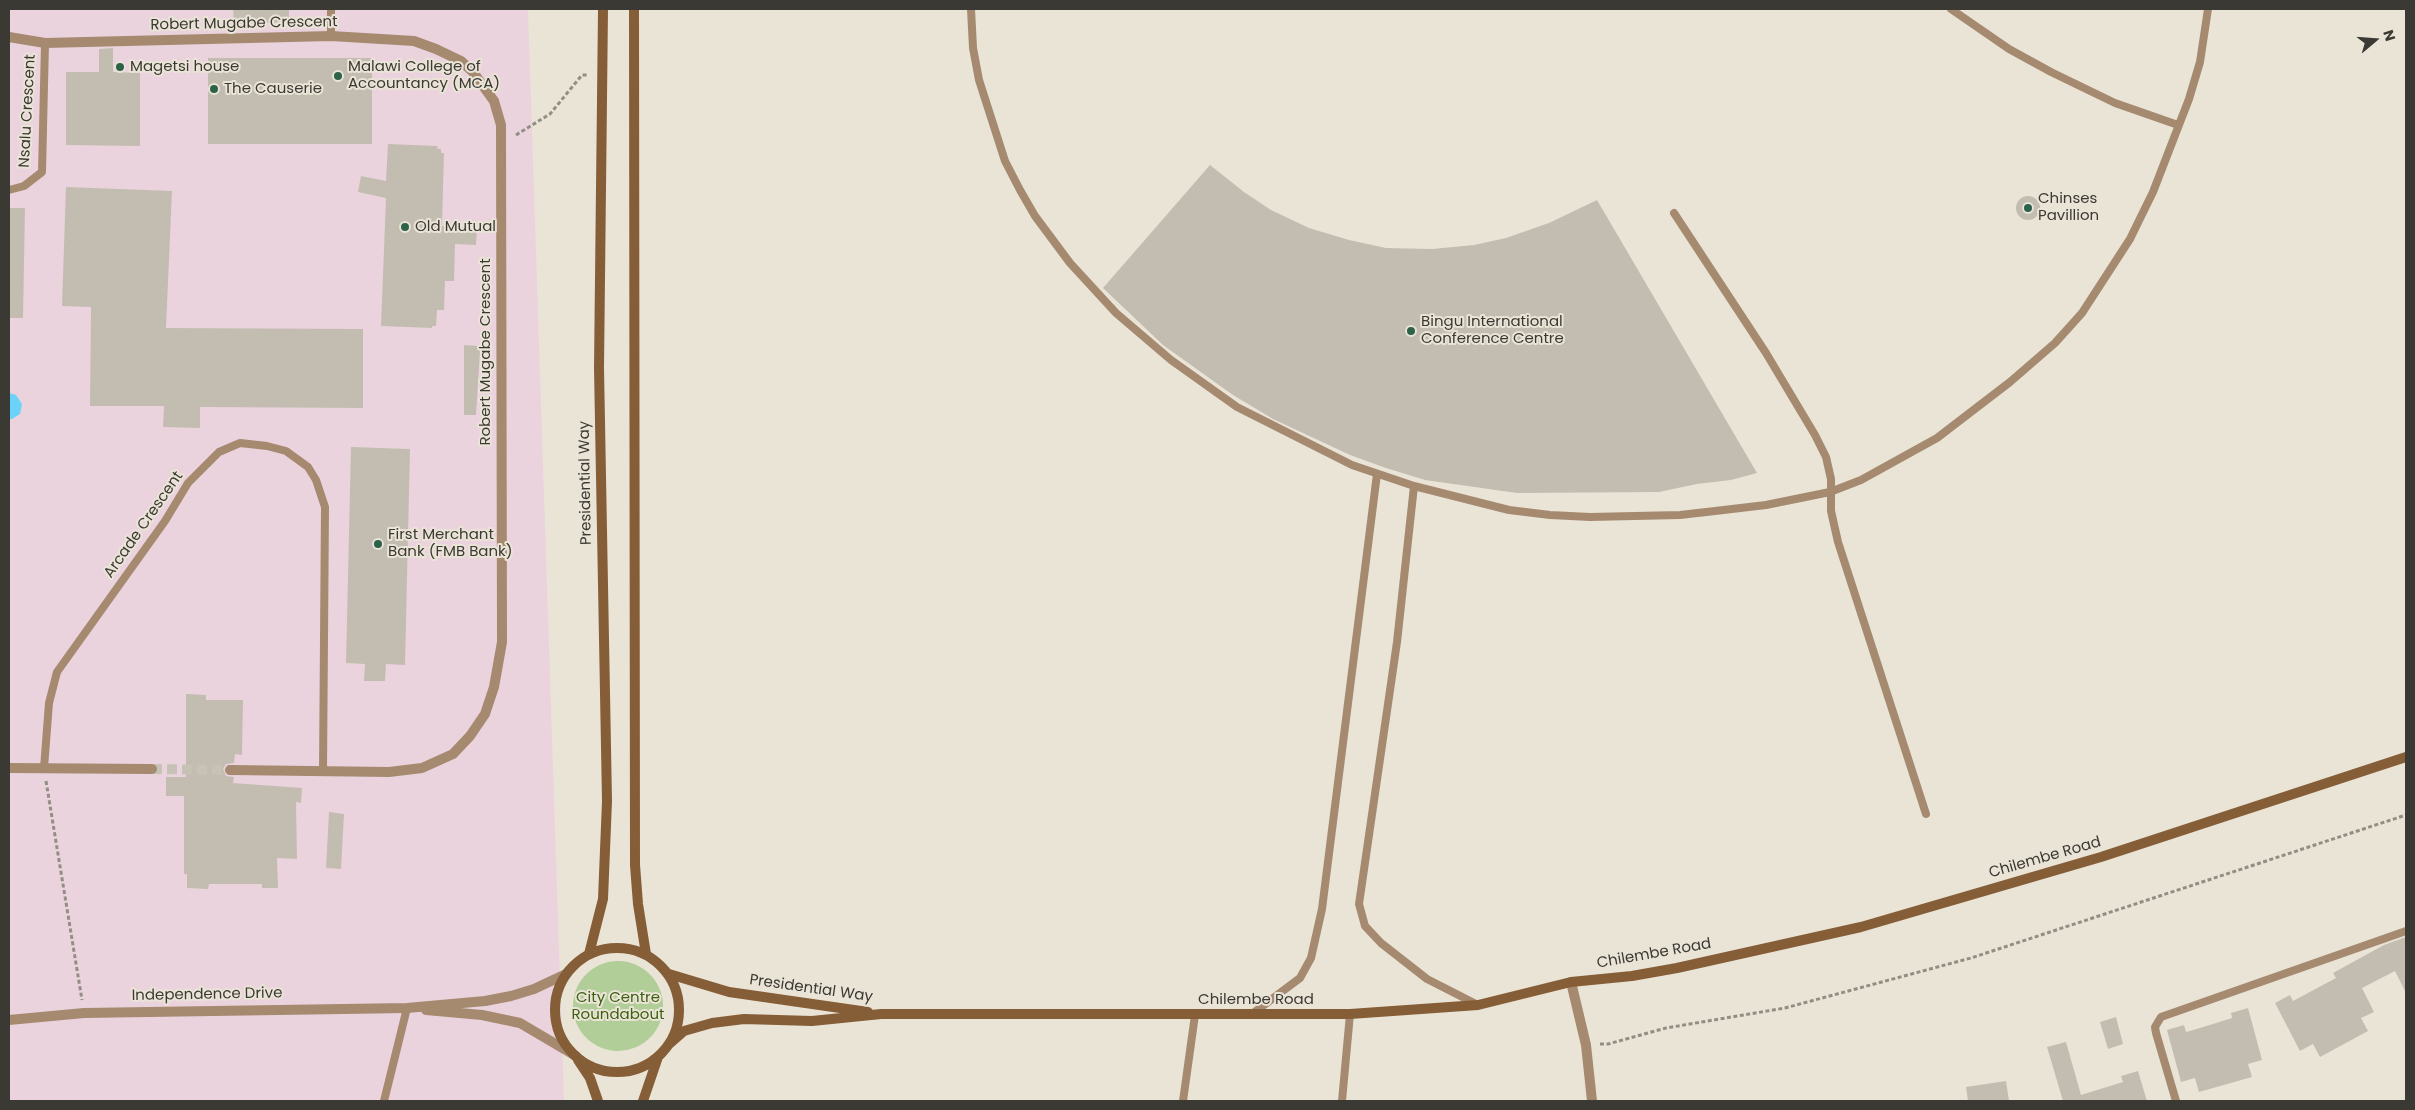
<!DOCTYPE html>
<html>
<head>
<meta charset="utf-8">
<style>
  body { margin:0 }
  #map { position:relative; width:2415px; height:1110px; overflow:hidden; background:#eae4d7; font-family:Poppins,sans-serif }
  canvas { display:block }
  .frame { position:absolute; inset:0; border:10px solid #3b3933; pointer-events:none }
  .north { position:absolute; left:2350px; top:15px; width:50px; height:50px; -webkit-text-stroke:4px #eae4d7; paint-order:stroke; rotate:72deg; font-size:14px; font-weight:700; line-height:20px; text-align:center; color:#3b3933 }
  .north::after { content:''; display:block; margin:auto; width:18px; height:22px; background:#3b3933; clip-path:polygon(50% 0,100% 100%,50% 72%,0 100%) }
</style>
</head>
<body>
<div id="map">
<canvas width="2415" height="1110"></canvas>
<div class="frame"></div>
<div class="north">N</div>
</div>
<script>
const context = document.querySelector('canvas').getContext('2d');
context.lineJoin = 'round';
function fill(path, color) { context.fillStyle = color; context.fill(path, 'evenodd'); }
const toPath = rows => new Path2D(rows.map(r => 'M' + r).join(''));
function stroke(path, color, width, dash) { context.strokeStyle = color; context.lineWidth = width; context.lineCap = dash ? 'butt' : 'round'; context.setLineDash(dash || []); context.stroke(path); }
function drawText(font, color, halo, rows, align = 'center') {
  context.font = font + ' Poppins,sans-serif'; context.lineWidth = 4; context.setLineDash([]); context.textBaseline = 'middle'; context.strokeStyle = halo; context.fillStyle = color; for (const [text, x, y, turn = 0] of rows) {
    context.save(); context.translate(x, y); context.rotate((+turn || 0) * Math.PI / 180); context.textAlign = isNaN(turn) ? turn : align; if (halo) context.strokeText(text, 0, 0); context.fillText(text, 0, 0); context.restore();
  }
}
fill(toPath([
  [9,9,528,9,564,1101,9,1101]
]), '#ebd3de');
fill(toPath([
  '573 1006a45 45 0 1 1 90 0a45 45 0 1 1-90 0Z'
]), '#b1cd98');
fill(toPath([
  [9,393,16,395,22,404,20,414,12,419,9,419]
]), '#6bd3f7');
fill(toPath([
  [233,9,289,9,289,22,234,24],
  [113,48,113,72,140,73,140,146,66,145,66,72,99,72,99,49],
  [208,58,372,58,372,144,208,144],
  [388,144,437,146,438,149,441,149,441,153,444,153,442,226,477,227,476,245,455,244,454,281,445,281,444,310,437,310,436,326,432,326,432,328,381,326,386,198,358,192,361,176,386,181],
  [1210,165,1244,192,1271,210,1309,228,1349,240,1386,248,1432,249,1474,245,1506,238,1549,223,1597,200,1757,473,1731,480,1697,484,1659,492,1517,493,1425,480,1386,468,1350,455,1273,419,1233,395,1163,345,1103,288],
  [66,187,172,191,166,328,363,329,363,408,200,407,200,428,163,427,164,406,90,406,91,307,62,306],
  '2016 208a12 12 0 1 1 24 0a12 12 0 1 1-24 0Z',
  [9,208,25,208,23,318,9,318],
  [464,345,479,346,479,351,480,351,476,415,464,415],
  [351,447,410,449,405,665,386,664,385,681,364,681,365,664,346,663],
  [186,694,206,695,206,700,243,700,242,755,235,754,234,763,226,764,223,769,226,776,234,777,233,783,302,788,301,803,296,802,297,859,277,858,278,888,262,888,262,884,209,884,208,889,187,888,187,874,184,874,184,796,166,796,166,777,186,777],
  [329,812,344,814,341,869,326,868],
  [2406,937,2406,993,2395,971,2362,988,2374,1012,2361,1018,2368,1031,2320,1057,2313,1044,2300,1051,2275,1003,2290,995,2293,1001,2336,978,2333,973,2384,945],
  [2248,1008,2262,1060,2248,1064,2252,1077,2199,1092,2195,1078,2181,1082,2167,1030,2184,1025,2186,1032,2200,1028,2232,1018,2231,1013],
  [2116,1017,2123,1044,2108,1049,2100,1022],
  [2066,1042,2081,1095,2123,1082,2121,1076,2138,1071,2147,1101,2063,1101,2047,1047],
  [2006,1081,2009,1101,1968,1101,1966,1087]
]), '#c3bdb1');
stroke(toPath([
  [152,769,230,770]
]), '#c7c2b6', 10, [10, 5]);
stroke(toPath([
  [516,135,550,114,582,75,588,75],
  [46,781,82,1000],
  [1600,1044,1608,1044,1666,1028,1785,1008,1971,958,2406,815]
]), '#928e84', 3, [4, 2.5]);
stroke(toPath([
  [971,9,973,48,979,80,1005,161,1020,190,1035,216,1070,263,1116,313,1171,360,1237,407,1352,465,1414,486,1509,510,1550,515,1590,517,1680,515,1715,511,1766,505,1830,492,1861,480,1937,438,2010,382,2055,343,2082,313,2130,239,2153,192,2189,99,2200,62,2208,9],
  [1951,9,2009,49,2051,72,2115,103,2178,125],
  [331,36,331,9],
  [9,190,24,186,42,172,45,43],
  [1674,213,1766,353,1815,435,1826,457,1831,479,1831,511,1838,542,1926,814],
  [1414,486,1397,642,1359,904,1365,926,1381,943,1427,979,1478,1005],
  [44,768,49,703,57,672,165,521,188,483,219,452,240,443,267,446,286,451,308,467,316,480,325,507,323,771],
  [1252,1014,1300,978,1311,958,1322,909,1377,474],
  [384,1101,407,1008],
  [1183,1101,1195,1015],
  [1342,1101,1350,1014],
  [2176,1101,2156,1033,2155,1027,2161,1017,2406,931]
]), '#a58a70', 8);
stroke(toPath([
  [9,37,45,43,331,36,414,41,436,49,461,61,473,72,494,101,501,125,502,642,494,687,485,714,470,736,453,754,422,768,389,772,230,770],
  [9,768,152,769],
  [1571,982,1586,1045,1592,1101],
  [426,1010,482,1015,520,1023,576,1056],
  [9,1020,84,1013,407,1008,485,1001,511,996,534,989,566,974]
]), '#a58a70', 10);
stroke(toPath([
  [634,9,635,865,638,904,646,954],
  '555 1010a62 62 0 1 1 124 0a62 62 0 1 1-124 0Z',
  [589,954,603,899,607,801,599,368,603,9],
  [669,974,729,992,868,1012],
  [668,1045,684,1031,712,1023,744,1019,812,1021,881,1014,1350,1014,1478,1005,1571,982,1632,976,1677,968,1861,927,2101,857,2406,757],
  [578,1060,590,1078,598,1101],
  [643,1101,658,1057]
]), '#855e37', 10);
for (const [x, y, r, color] of [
  [120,67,5,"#2c6249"],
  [338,76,5,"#2c6249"],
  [214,89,5,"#2c6249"],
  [2028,208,5,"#2c6249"],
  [405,227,5,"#2c6249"],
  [1411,331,5,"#2c6249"],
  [378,544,5,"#2c6249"]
]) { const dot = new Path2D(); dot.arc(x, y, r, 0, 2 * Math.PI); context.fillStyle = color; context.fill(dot); stroke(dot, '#eae4d7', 2); }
drawText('15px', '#3b3933', '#eae4d7', [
  ["Robert Mugabe Crescent",244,24,-1],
  ["Nsalu Crescent",28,111,-87],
  ["Robert Mugabe Crescent",486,352,-90],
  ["Presidential Way",586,483,-91],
  ["Arcade Crescent",144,525,-55],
  ["Chilembe Road",2045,858,-16],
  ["Chilembe Road",1654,954,-10],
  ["Presidential Way",811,989,8],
  ["Independence Drive",207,995,-1],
  ["Chilembe Road",1256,1000]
]);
drawText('15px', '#3b3933', '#eae4d7', [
  ["Magetsi house",130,67],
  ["Malawi College of",348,67],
  ["Accountancy (MCA)",348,84],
  ["The Causerie",224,89],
  ["Chinses",2038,199],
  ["Pavillion",2038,216],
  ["Old Mutual",415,227],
  ["Bingu International",1421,322],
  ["Conference Centre",1421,339],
  ["First Merchant",388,535],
  ["Bank (FMB Bank)",388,552]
], 'left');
drawText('15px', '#3d5f10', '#eae4d7', [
  ["City Centre",618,998],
  ["Roundabout",618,1015]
]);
</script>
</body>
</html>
